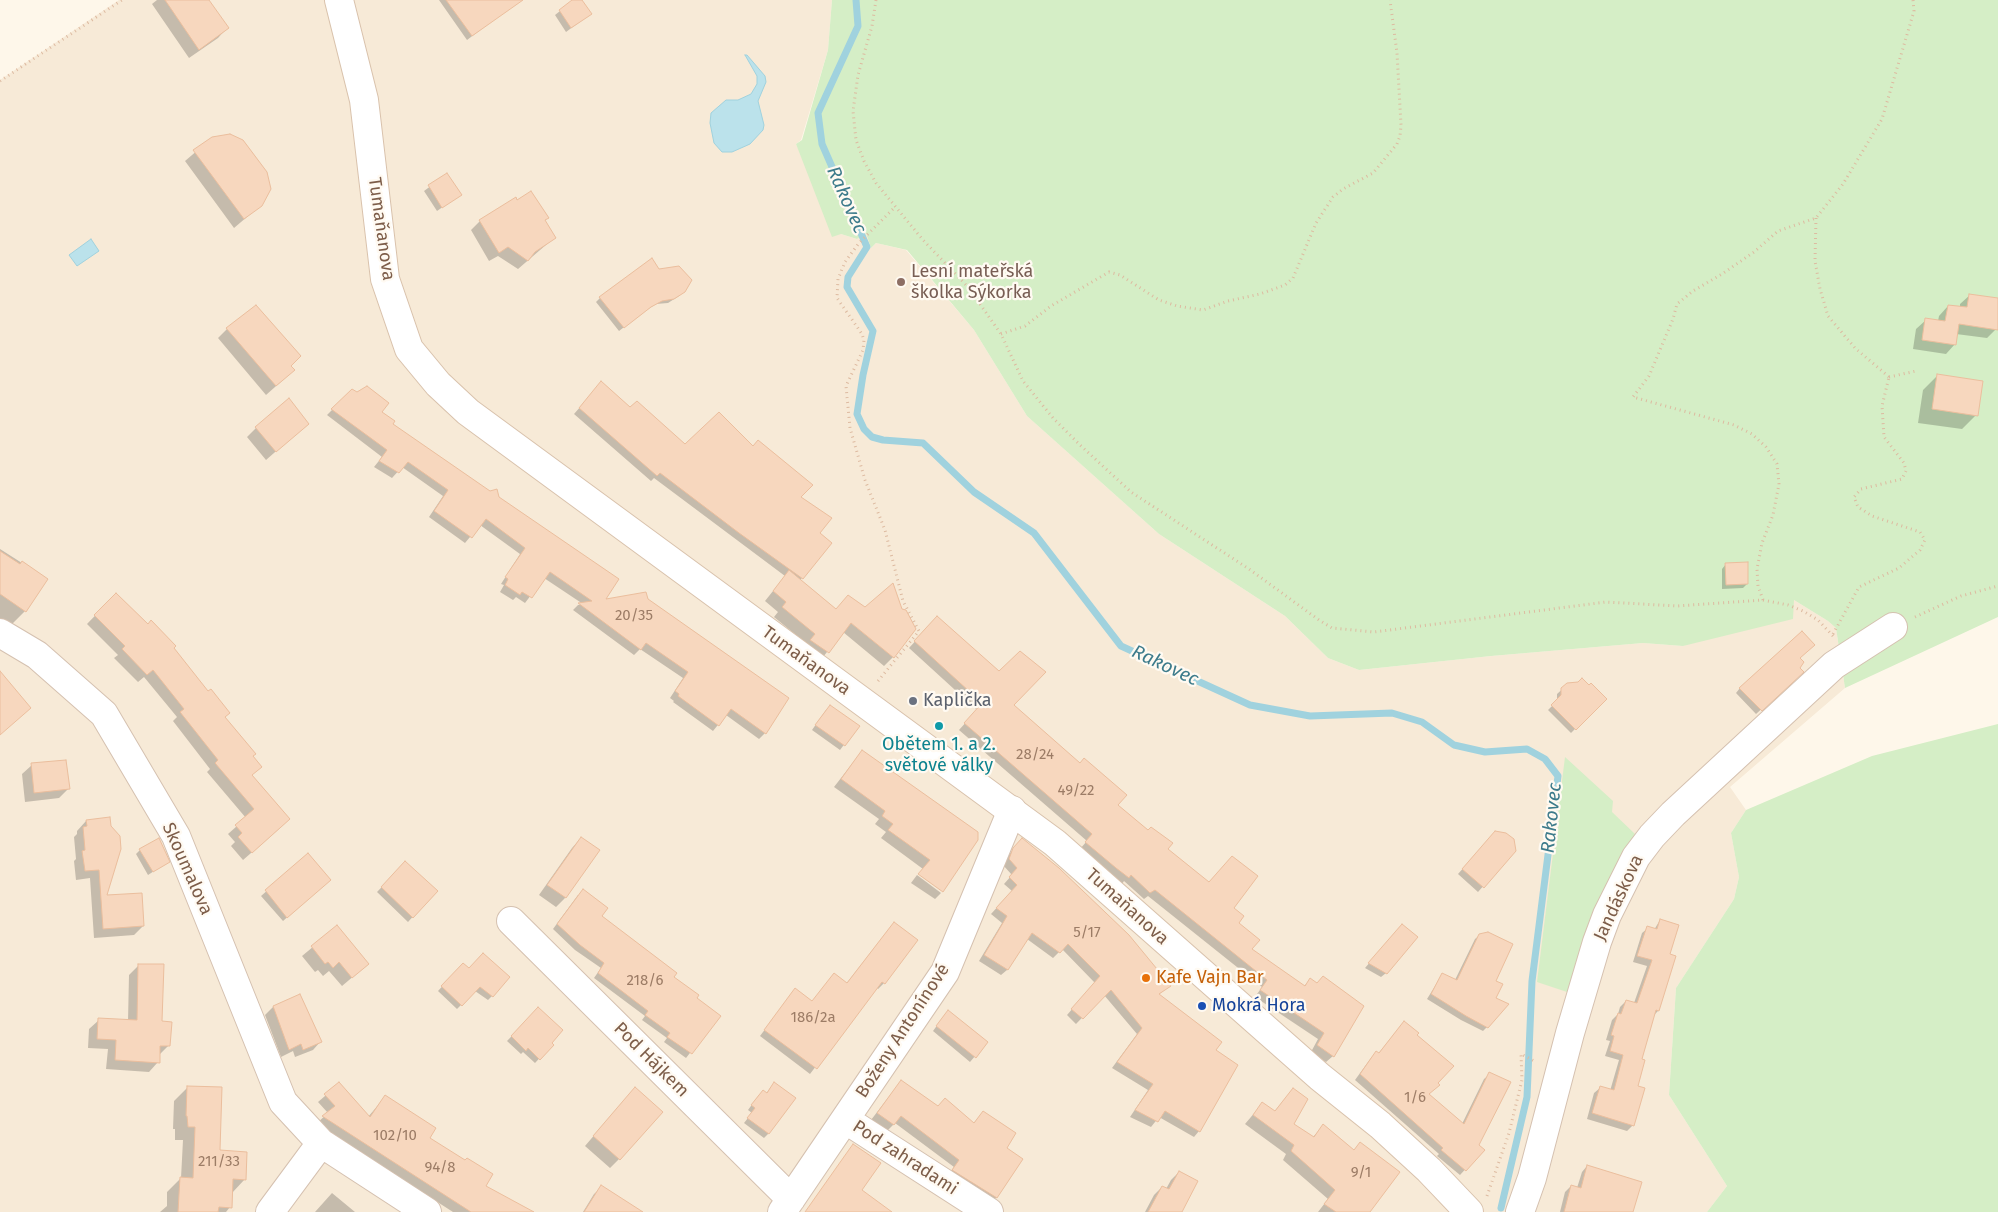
<!DOCTYPE html>
<html>
<head>
<meta charset="utf-8">
<style>
  body { margin:0 }
  canvas { display:block; background:#fef7ea }
</style>
</head>
<body>
<canvas width="1998" height="1212"></canvas>
<script>
const context = document.querySelector('canvas').getContext('2d');
context.lineJoin = 'round';
function fill(path, color) { context.fillStyle = color; context.fill(path, 'evenodd'); }
const toPath = rows => new Path2D(rows.map(r => 'M' + r).join(''));
function stroke(path, color, width, dash) { context.strokeStyle = color; context.lineWidth = width; context.lineCap = dash ? 'butt' : 'round'; context.setLineDash(dash || []); context.stroke(path); }
function drawText(font, color, halo, rows, align = 'center') {
  context.font = font + ' "Fira Sans",sans-serif'; context.lineWidth = 4.5; context.setLineDash([]); context.textBaseline = 'middle'; context.strokeStyle = halo; context.fillStyle = color; for (const [text, x, y, turn = 0] of rows) {
    context.save(); context.translate(x, y); context.rotate((+turn || 0) * Math.PI / 180); context.textAlign = isNaN(turn) ? turn : align; if (halo) context.strokeText(text, 0, 0); context.fillText(text, 0, 0); context.restore();
  }
}
fill(toPath([
  [119,0,832,0,828,50,801,140,796,144,841,234,857,239,866,233,871,248,876,243,906,250,974,330,1027,416,1159,534,1285,616,1328,658,1359,670,1491,656,1643,643,1683,646,1794,600,1828,621,1836,628,1845,688,1730,787,1746,810,1731,833,1739,877,1734,899,1676,988,1669,1095,1727,1186,1707,1212,0,1212,0,80]
]), '#f7ead7');
fill(toPath([
  [832,0,1998,0,1998,617,1845,688,1836,628,1828,621,1794,600,1793,619,1683,646,1643,643,1491,656,1359,670,1328,658,1285,616,1159,534,1027,416,974,330,907,250,876,243,871,248,866,233,857,239,841,234,832,237,796,144,802,140,828,50],
  [1998,724,1998,1212,1707,1212,1727,1186,1669,1095,1676,988,1734,899,1739,877,1731,833,1746,810,1872,756],
  [1565,757,1613,801,1612,812,1635,834,1593,926,1573,994,1537,982]
]), '#d5eec6');
const water = toPath([
  [745,55,747,55,765,76,766,82,758,101,764,125,763,130,750,144,732,152,722,152,714,143,710,123,711,113,726,100,738,100,751,94,757,84,757,76,745,55],
  [91,239,99,251,77,266,69,255,91,239]
]);
fill(water, '#bbe2eb');
stroke(water, '#a0d2de', 1);
fill(toPath([
  [157,0,207,0,227,28,218,38,189,58,152,4],
  [439,0,508,0,512,6,467,40],
  [574,0,580,0,590,14,566,32,555,15],
  [212,138,261,205,234,228,185,161],
  [447,174,460,195,437,211,424,191],
  [517,201,544,221,554,238,518,269,498,256,489,261,471,230,480,221],
  [1970,295,1998,299,1996,329,1987,338,1956,334,1955,344,1946,354,1913,349,1916,329,1926,320,1938,321,1939,316,1948,306,1960,308,1960,304],
  [679,296,668,303,656,304,645,311,619,331,596,302,600,298],
  [227,329,289,366,284,379,266,395,218,338],
  [1938,375,1976,415,1962,429,1918,423,1923,390],
  [596,389,630,409,685,445,800,498,819,534,802,578,799,581,893,657,884,666,843,632,819,662,807,644,774,617,778,612,765,601,785,576,654,478,651,481,574,414],
  [352,390,381,412,392,424,497,498,603,600,647,600,765,733,759,739,726,715,713,731,673,702,674,701,670,698,683,678,640,649,634,655,573,610,578,605,583,604,544,578,525,603,516,597,513,600,500,592,504,585,501,584,520,554,480,525,465,543,429,517,443,496,402,467,392,478,374,467,382,457,327,415],
  [307,424,266,460,247,437,256,428],
  [0,549,47,579,25,611,11,625,0,618],
  [1726,564,1747,584,1743,588,1722,589,1722,569],
  [116,594,172,648,252,757,251,776,281,827,243,860,231,846,235,842,228,834,246,818,207,772,210,769,173,721,177,717,144,677,138,682,114,658,118,655,87,624],
  [931,624,1012,705,1116,805,1233,908,1237,923,1250,950,1304,986,1310,980,1333,1056,1326,1062,1311,1052,1318,1039,1255,997,1262,987,1148,896,1144,899,1124,881,1122,884,1080,849,1087,841,959,730,977,710,909,648],
  [1799,658,1798,668,1802,672,1756,714,1736,693,1740,688],
  [1568,684,1605,699,1571,733,1548,710,1557,701,1557,694],
  [826,710,858,726,840,750,812,730],
  [862,751,976,833,923,869,881,838,886,832,875,824,879,819,834,787],
  [32,765,68,789,59,798,25,802,22,774],
  [109,818,105,897,143,926,134,935,94,938,90,878,76,880,74,861,76,859,74,837,77,834,77,831,86,821],
  [1491,837,1515,850,1478,892,1458,874],
  [581,838,598,850,565,898,556,907,539,895,572,848],
  [1016,846,1169,986,1158,995,1214,1050,1199,1131,1194,1137,1159,1117,1151,1127,1130,1117,1148,1090,1112,1068,1137,1034,1104,995,1076,1024,1067,1015,1095,983,1062,949,1053,958,1027,939,1007,970,1001,975,979,961,1002,923,991,914,1012,891,1004,884,1012,875,1003,865,1008,856],
  [140,850,168,862,148,875,136,854],
  [308,855,325,884,283,921,261,896],
  [405,863,436,891,408,922,377,892],
  [917,875,941,893,935,899,911,883],
  [578,895,695,999,719,1016,686,1058,664,1042,667,1038,642,1020,645,1016,594,978,601,968,575,950,553,929],
  [1660,920,1669,955,1658,1011,1653,1016,1640,1060,1633,1125,1627,1131,1587,1119,1594,1093,1600,1088,1610,1091,1619,1060,1605,1056,1610,1041,1606,1040,1612,1020,1618,1014,1620,1007,1626,1001,1634,1003,1647,966,1633,962,1642,933,1648,928,1654,930],
  [894,923,916,940,884,983,878,989,876,987,810,1074,760,1036,790,996,812,1002,834,975,846,984],
  [337,927,368,964,342,986,329,971,323,976,318,970,315,972,302,956],
  [1398,930,1386,973,1381,977,1365,968],
  [1480,935,1495,982,1494,998,1487,1027,1483,1031,1461,1020,1427,999,1442,975,1455,980,1475,939],
  [463,964,492,996,488,1000,475,991,457,1009,438,991],
  [139,965,169,1045,159,1055,158,1062,149,1072,106,1069,108,1049,88,1048,89,1029,99,1020,128,1021,129,975],
  [273,1007,320,1042,313,1050,295,1057,293,1051,281,1057,265,1015],
  [538,1009,550,1043,552,1045,535,1063,523,1052,521,1054,507,1041],
  [944,1016,987,1042,970,1062,933,1031],
  [1404,1022,1415,1036,1437,1083,1428,1094,1462,1124,1484,1079,1490,1074,1478,1145,1483,1150,1460,1175,1437,1156,1439,1154,1355,1080,1371,1058,1376,1053,1378,1054],
  [901,1081,938,1107,973,1124,983,1112,1005,1149,1021,1159,996,1198,989,1204,947,1177,954,1167,895,1123,887,1131,871,1120],
  [339,1084,368,1117,385,1097,428,1138,484,1186,528,1212,453,1212,316,1124,328,1113,318,1102],
  [187,1088,219,1152,245,1179,232,1193,230,1207,226,1212,160,1212,167,1206,167,1192,181,1178,183,1140,175,1140,175,1129,173,1129,174,1101],
  [770,1088,768,1134,764,1138,744,1123,752,1113,748,1110,759,1095,766,1094],
  [1293,1089,1292,1124,1313,1137,1323,1126,1353,1151,1360,1144,1367,1212,1318,1212,1328,1199,1283,1160,1286,1154,1245,1124,1262,1104,1274,1112],
  [626,1098,619,1159,610,1168,585,1146],
  [1587,1166,1625,1212,1560,1212,1565,1192,1571,1186,1577,1188,1582,1172],
  [1179,1172,1181,1212,1145,1212,1154,1195,1162,1187,1166,1189,1171,1180],
  [602,1187,627,1212,583,1212,594,1194],
  [332,1193,355,1212,315,1212]
]), '#0003');
stroke(toPath([
  [856,0,858,26,818,113,822,144,867,247,848,277,847,287,873,331,863,375,857,414,864,429,872,437,883,440,923,443,974,492,1034,533,1121,646,1250,705,1310,716,1392,713,1422,722,1454,745,1485,752,1527,749,1545,759,1558,776,1532,981,1527,1097,1501,1208]
]), '#a0d2de', 7);
const building = toPath([
  [165,0,209,0,229,28,199,50,165,0],
  [446,0,523,0,472,36,446,0],
  [572,0,582,0,592,14,571,28,559,10,572,0],
  [230,134,243,140,267,172,271,189,262,206,244,219,193,150,212,137,230,134],
  [447,173,462,195,442,208,428,185,447,173],
  [531,191,549,218,545,220,556,238,535,252,528,261,508,247,499,253,479,220,516,197,517,200,531,191],
  [652,258,659,269,679,266,692,280,685,292,674,299,662,301,651,307,624,328,599,297,652,258],
  [1969,294,1998,298,1998,330,1959,324,1956,345,1922,340,1925,318,1945,321,1948,305,1967,307,1969,294],
  [256,305,301,356,291,366,295,370,276,386,226,328,256,305],
  [1937,374,1983,381,1978,416,1932,409,1937,374],
  [601,381,630,407,637,401,685,444,719,412,753,446,758,440,813,485,801,497,832,518,820,533,832,543,803,579,739,533,660,473,657,476,579,408,601,381],
  [367,386,389,403,382,412,395,421,393,424,490,491,497,489,499,497,619,579,606,599,646,592,648,599,789,698,766,734,731,709,719,726,678,696,679,694,675,691,688,672,646,643,641,650,578,603,592,601,550,572,532,598,522,592,520,595,505,585,508,579,505,577,525,548,486,519,472,538,434,511,448,490,408,462,399,473,379,461,387,450,331,409,352,389,357,392,367,386],
  [289,398,309,424,276,452,255,427,289,398],
  [0,551,20,564,22,561,48,579,26,612,0,594,0,551],
  [1748,562,1748,584,1726,585,1725,563,1748,562],
  [789,570,836,609,848,595,865,607,893,583,902,609,906,610,916,629,894,658,851,623,829,653,810,640,815,634,782,607,786,602,773,591,789,570],
  [116,593,148,624,151,620,176,646,174,648,208,691,211,689,230,713,225,717,256,754,253,756,262,767,252,775,290,819,252,853,238,837,242,833,235,825,254,809,215,763,218,760,180,712,184,709,153,670,147,675,122,649,125,646,94,615,116,593],
  [937,616,999,671,1020,651,1046,672,1014,705,1080,763,1084,758,1127,795,1118,805,1148,830,1151,827,1173,843,1168,849,1209,882,1232,856,1258,876,1234,908,1244,916,1239,923,1260,940,1252,949,1305,986,1310,978,1317,983,1323,976,1364,1006,1334,1057,1317,1045,1324,1033,1260,990,1267,980,1155,890,1150,893,1131,875,1129,878,1116,868,1085,842,1092,834,964,723,982,703,914,641,937,616],
  [1802,631,1815,645,1800,658,1804,662,1800,668,1804,672,1762,711,1739,688,1802,631],
  [0,671,31,708,0,735,0,671],
  [1582,678,1589,685,1591,683,1607,699,1576,730,1551,705,1561,695,1561,688,1567,683,1578,682,1582,678],
  [830,705,860,726,845,746,815,725,830,705],
  [862,750,978,832,978,840,943,892,918,874,930,860,888,830,893,824,882,816,885,811,841,779,862,750],
  [66,760,70,789,34,793,31,763,66,760],
  [110,817,111,826,120,836,121,849,107,895,142,893,144,926,103,929,99,870,85,871,82,851,85,850,83,827,87,826,86,820,110,817],
  [1495,831,1506,833,1514,839,1516,851,1484,888,1462,869,1495,831],
  [581,837,600,850,566,898,547,885,581,837],
  [159,838,170,862,153,872,139,849,159,838],
  [1022,838,1059,868,1129,935,1171,986,1159,994,1222,1042,1216,1050,1238,1065,1200,1132,1165,1111,1158,1122,1135,1110,1153,1084,1117,1062,1142,1028,1111,990,1083,1019,1071,1009,1100,976,1068,944,1060,953,1032,933,1008,970,984,955,1007,916,996,908,1017,885,1009,877,1017,868,1009,859,1013,848,1022,838],
  [308,853,331,880,287,918,265,890,308,853],
  [405,861,438,891,413,918,381,887,405,861],
  [583,889,608,908,602,916,677,973,674,977,699,995,697,998,721,1016,692,1054,667,1037,670,1033,645,1015,648,1011,598,973,604,963,580,945,557,924,583,889],
  [1660,919,1679,925,1670,954,1676,956,1659,1011,1656,1010,1642,1059,1645,1060,1638,1086,1645,1088,1634,1126,1592,1113,1600,1086,1614,1090,1623,1055,1610,1051,1614,1036,1611,1035,1618,1013,1621,1014,1626,1000,1637,1003,1652,960,1637,956,1647,926,1657,929,1660,919],
  [894,922,918,940,885,984,882,982,817,1069,764,1030,795,988,812,1001,834,973,847,983,894,922],
  [1402,924,1418,937,1387,974,1368,963,1402,924],
  [337,925,369,964,352,978,339,962,333,968,328,962,325,964,311,946,337,925],
  [1488,932,1513,944,1496,981,1503,984,1496,998,1509,1004,1488,1028,1466,1016,1431,994,1442,973,1457,980,1479,934,1488,932],
  [483,953,510,977,493,997,480,987,462,1006,441,986,463,963,469,968,483,953],
  [138,964,164,964,162,1021,172,1022,170,1046,160,1046,160,1063,115,1060,116,1040,97,1039,98,1018,137,1020,138,964],
  [300,994,322,1042,303,1050,301,1044,289,1050,273,1006,300,994],
  [538,1007,563,1030,552,1043,554,1045,540,1060,528,1048,526,1051,511,1036,538,1007],
  [948,1010,988,1042,976,1058,936,1026,948,1010],
  [1404,1021,1419,1033,1417,1035,1454,1066,1438,1083,1440,1085,1429,1094,1464,1124,1489,1072,1511,1082,1479,1145,1485,1150,1466,1171,1441,1150,1443,1148,1360,1074,1376,1051,1379,1053,1404,1021],
  [901,1080,938,1106,945,1098,974,1123,983,1111,1016,1133,1007,1148,1023,1159,997,1198,952,1170,959,1160,901,1116,894,1125,877,1113,901,1080],
  [339,1082,370,1117,385,1095,436,1128,430,1138,465,1160,467,1158,493,1174,486,1186,534,1212,471,1212,322,1116,335,1106,324,1094,339,1082],
  [774,1082,796,1098,769,1134,747,1118,755,1108,751,1105,763,1090,767,1093,774,1082],
  [187,1086,222,1087,220,1150,247,1152,246,1180,233,1179,232,1208,219,1207,218,1212,178,1212,180,1177,193,1178,195,1127,188,1127,187,1116,186,1116,187,1086],
  [635,1087,663,1112,620,1160,593,1136,635,1087],
  [1293,1088,1308,1099,1294,1124,1314,1137,1323,1124,1354,1150,1360,1142,1400,1172,1370,1212,1336,1212,1324,1204,1335,1190,1291,1151,1294,1145,1253,1115,1262,1102,1275,1111,1293,1088],
  [853,1144,881,1163,862,1190,892,1212,805,1212,853,1144],
  [1587,1165,1642,1182,1633,1212,1564,1212,1571,1185,1581,1188,1587,1165],
  [1179,1171,1198,1181,1182,1212,1148,1212,1162,1186,1169,1189,1179,1171],
  [601,1185,643,1212,584,1212,601,1185]
]);
fill(building, '#f7d7be');
stroke(building, '#ebbe9d', 1);
const street = toPath([
  [0,633,37,655,104,714,176,836,283,1102,321,1143,427,1212],
  [511,921,791,1199],
  [846,1120,989,1212],
  [270,1212,321,1143],
  [782,1212,945,972,1012,810],
  [1520,1212,1532,1178,1570,1033,1597,942,1607,915,1636,857,1652,836,1673,814,1834,665,1893,627]
]);
const secondary = toPath([
  [339,0,364,100,385,279,409,349,438,384,468,412,1055,843,1320,1077,1380,1125,1429,1170,1469,1212]
]);
stroke(street, '#d5c1b0', 30);
stroke(secondary, '#d9c2ac', 30);
stroke(toPath([
  [876,0,872,26,858,75,853,111,856,140,864,161,876,183,923,240,968,287,1001,334,1023,381,1053,418,1080,445,1131,492,1249,569,1319,620,1332,628,1374,632,1606,602,1677,606,1763,600,1788,605,1803,611,1818,620,1834,637],
  [0,81,122,0],
  [1816,218,1815,261,1820,289,1828,316,1855,348,1889,377],
  [1001,334,1025,326,1051,306,1109,272,1120,275,1159,300,1177,306,1203,310,1228,301,1260,294,1285,285,1293,278,1316,223,1333,197,1343,189,1373,173,1397,144,1400,136,1401,125,1397,53,1390,0],
  [1889,377,1916,371],
  [1763,600,1758,586,1757,569,1762,543,1773,515,1779,484,1777,464,1766,447,1752,434,1734,425,1633,397,1649,376,1673,319,1677,304,1693,291,1722,274,1754,252,1778,231,1816,218,1843,184,1882,119,1914,11,1913,0],
  [1915,617,1961,596,1998,586],
  [1833,634,1859,587,1899,568,1920,550,1925,540,1920,532,1872,516,1858,507,1854,497,1861,489,1902,479,1906,471,1904,463,1884,437,1882,406,1889,377],
  [878,681,919,631,903,601,885,530,865,480,850,428,846,386,863,350,864,340,862,334,837,298,838,279,845,262,859,243,895,207],
  [1487,1196,1509,1133,1522,1080,1521,1054,1536,1062]
]), '#ddbaa0', 3, [1, 4]);
stroke(street, '#fff', 28);
stroke(secondary, '#fff', 28);
for (const [x, y, r, color] of [
  [901,282,5,"#8d6e63"],
  [913,701,5,"#6b7280"],
  [939,726,5,"#0f9aa8"],
  [1146,978,5,"#e8710a"],
  [1202,1006,5,"#1a4fb4"]
]) { const dot = new Path2D(); dot.arc(x, y, r, 0, 2 * Math.PI); context.fillStyle = color; context.fill(dot); stroke(dot, '#fffaf2', 2); }
drawText('15px', '#9c7c66', null, [
  ["20/35",634,616],
  ["28/24",1035,755],
  ["49/22",1076,791],
  ["5/17",1087,933],
  ["218/6",645,981],
  ["186/2a",813,1018],
  ["1/6",1415,1098],
  ["102/10",395,1136],
  ["211/33",219,1162],
  ["94/8",440,1168],
  ["9/1",1361,1173]
]);
drawText('18px', '#7d5d49', '#fffaf2', [
  ["Tumaňanova",381,229,82],
  ["Tumaňanova",806,661,36],
  ["Skoumalova",187,869,66],
  ["Jandáskova",1619,898,-65],
  ["Tumaňanova",1127,907,42],
  ["Boženy Antonínové",903,1031,-57],
  ["Pod Hájkem",651,1060,45],
  ["Pod zahradami",905,1158,33]
]);
drawText('18px', '#785e54', '#fffaf2', [
  ["Lesní mateřská",911,272],
  ["školka Sýkorka",911,293]
], 'left');
drawText('18px', '#5b616d', '#fffaf2', [
  ["Kaplička",923,701]
], 'left');
drawText('18px', '#0d838f', '#fffaf2', [
  ["Obětem 1. a 2.",939,745],
  ["světové války",939,766]
]);
drawText('18px', '#c56008', '#fffaf2', [
  ["Kafe Vajn Bar",1156,978]
], 'left');
drawText('18px', '#164399', '#fffaf2', [
  ["Mokrá Hora",1212,1006]
], 'left');
drawText('italic 19px', '#3d7b8b', '#fffaf2', [
  ["Rakovec",846,200,66],
  ["Rakovec",1165,666,25],
  ["Rakovec",1552,818,-84]
]);
</script>
</body>
</html>
